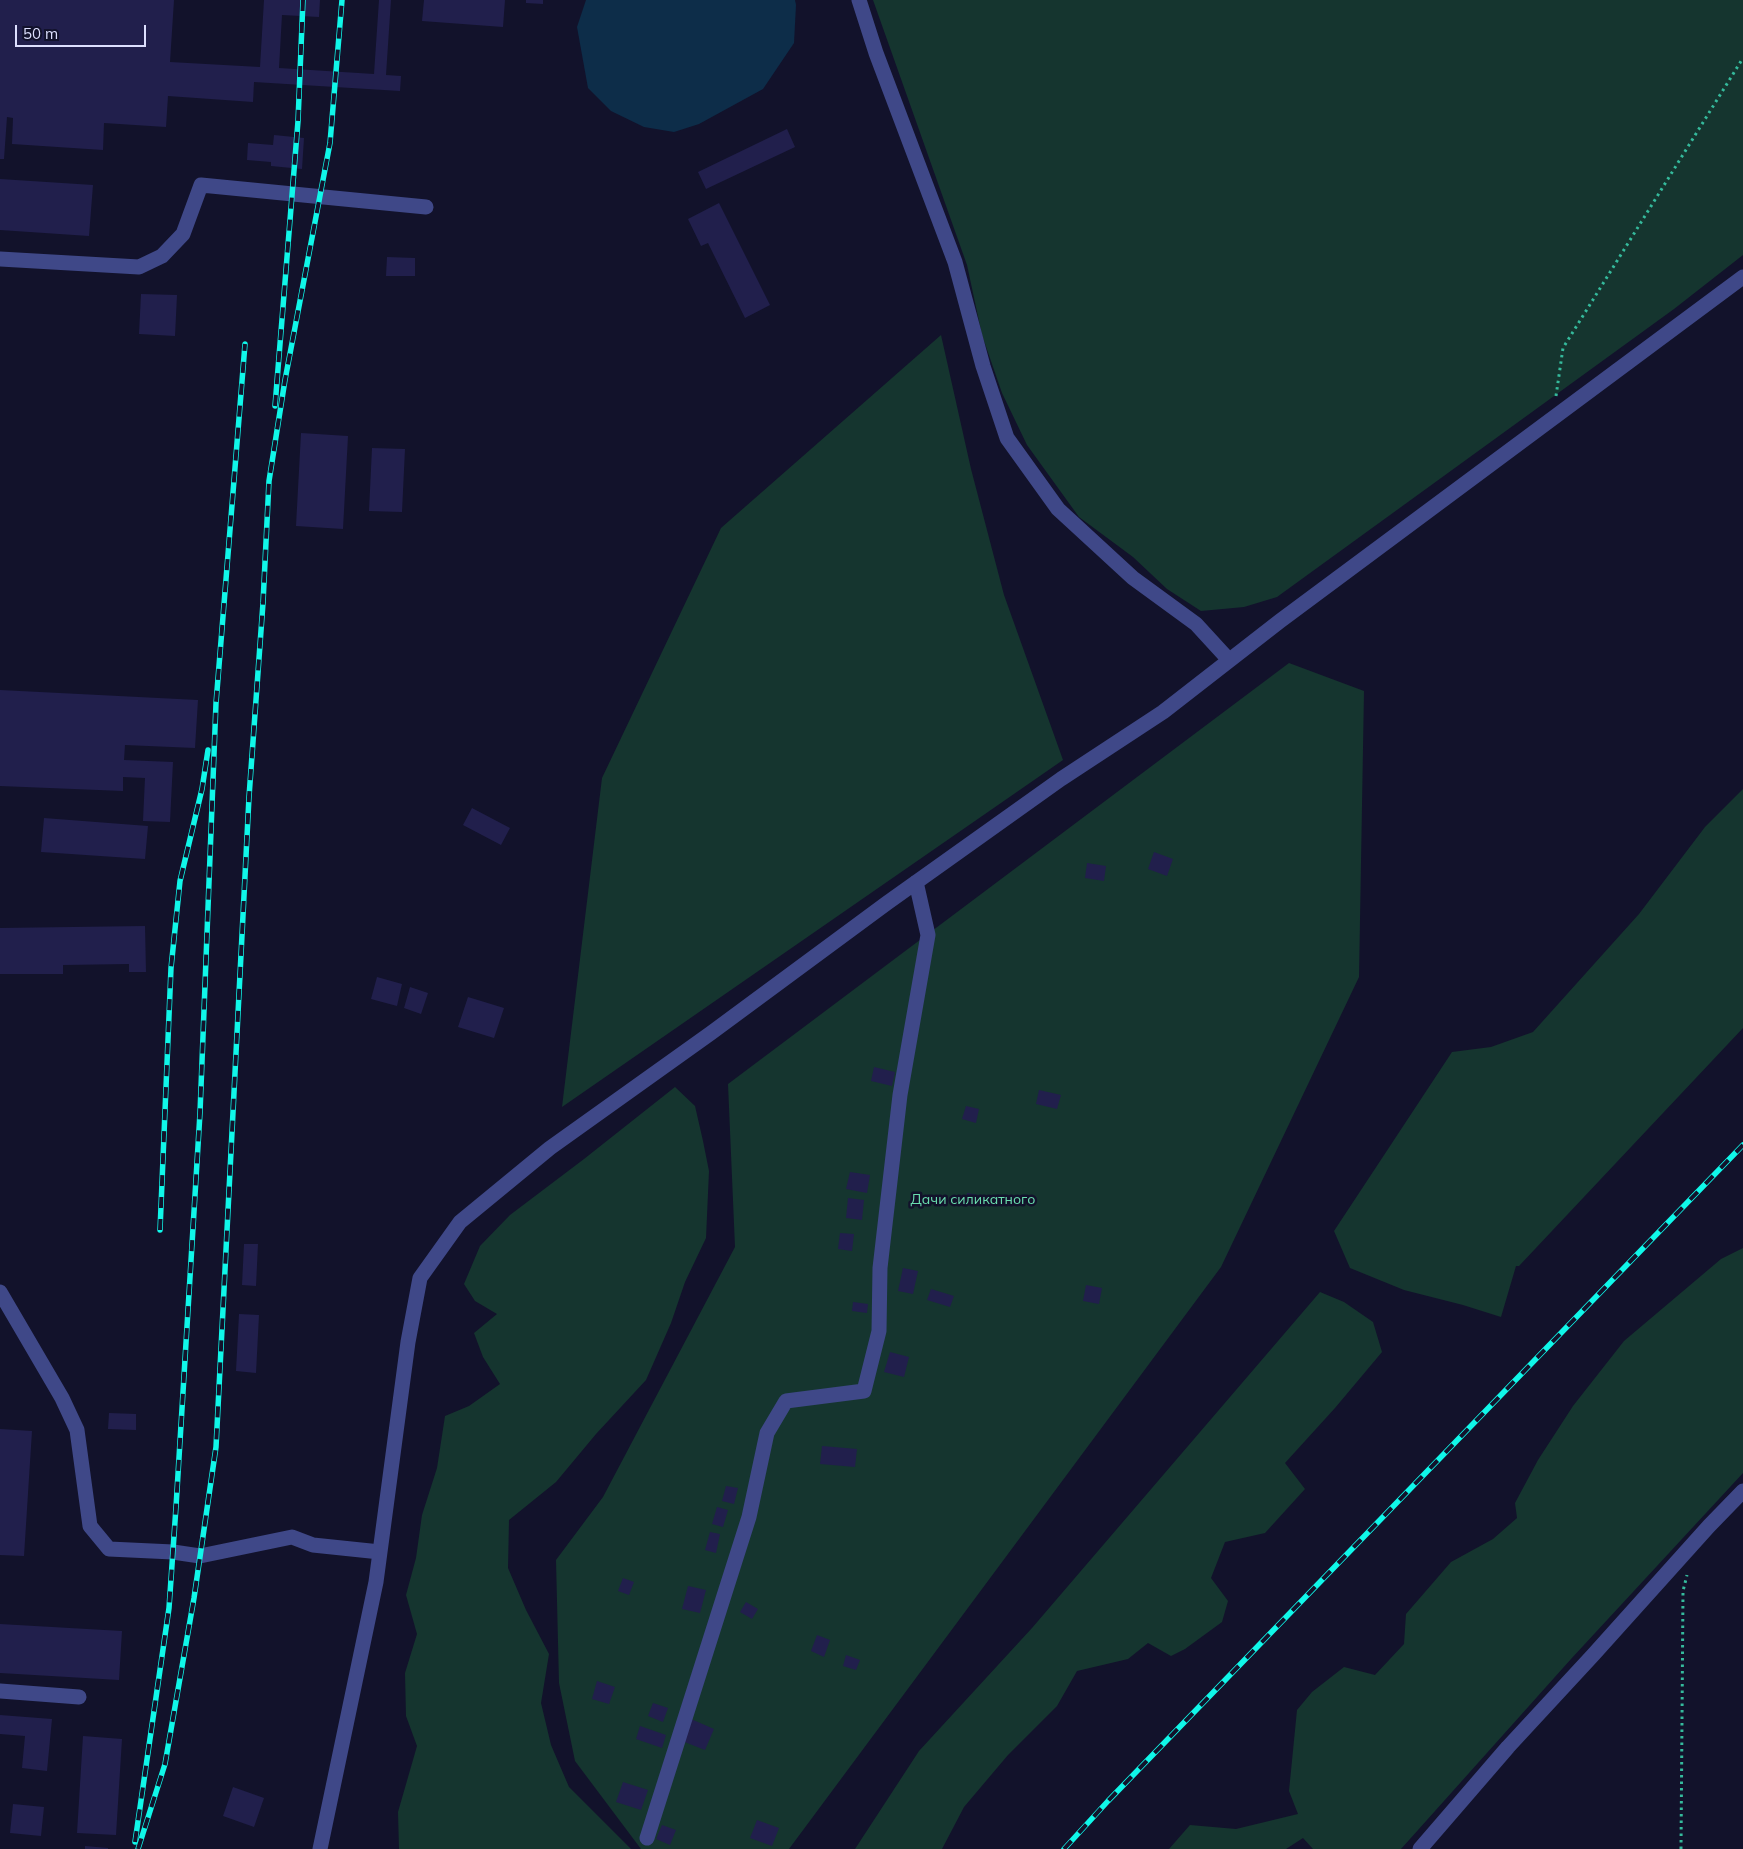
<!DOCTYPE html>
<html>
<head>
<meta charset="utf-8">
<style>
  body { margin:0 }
  #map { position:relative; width:1743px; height:1849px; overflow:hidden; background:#12122b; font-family:Mulish,sans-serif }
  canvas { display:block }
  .scale { position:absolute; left:15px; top:25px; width:131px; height:22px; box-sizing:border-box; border:2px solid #dddffe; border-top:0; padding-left:6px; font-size:15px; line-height:18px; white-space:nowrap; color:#dddffe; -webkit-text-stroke:4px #12122b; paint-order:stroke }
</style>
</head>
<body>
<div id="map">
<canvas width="1743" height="1849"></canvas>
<div class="scale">50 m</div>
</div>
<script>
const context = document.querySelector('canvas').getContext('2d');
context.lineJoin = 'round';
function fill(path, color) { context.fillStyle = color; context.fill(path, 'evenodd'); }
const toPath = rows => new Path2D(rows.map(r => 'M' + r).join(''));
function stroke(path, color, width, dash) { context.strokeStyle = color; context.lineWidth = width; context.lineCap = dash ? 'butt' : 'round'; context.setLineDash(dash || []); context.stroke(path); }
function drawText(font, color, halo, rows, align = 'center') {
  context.font = font + ' Mulish,sans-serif'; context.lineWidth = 5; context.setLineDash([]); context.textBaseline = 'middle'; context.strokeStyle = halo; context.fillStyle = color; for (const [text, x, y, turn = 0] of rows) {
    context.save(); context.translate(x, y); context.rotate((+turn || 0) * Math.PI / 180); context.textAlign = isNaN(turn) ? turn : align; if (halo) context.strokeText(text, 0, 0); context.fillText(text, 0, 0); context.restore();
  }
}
fill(toPath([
  [873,0,1743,0,1743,255,1674,309,1277,597,1244,607,1201,611,1167,589,1133,557,1079,517,1027,445,1002,393,982,335,967,265],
  [941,335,971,469,1004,595,1063,760,562,1107,602,778,721,528],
  [1289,663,1364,691,1359,977,1221,1267,789,1849,641,1849,575,1761,559,1683,556,1560,603,1497,735,1247,728,1084],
  [1743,789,1743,1028,1519,1266,1516,1266,1501,1317,1463,1305,1404,1290,1350,1268,1334,1231,1452,1052,1491,1047,1533,1032,1639,914,1705,827],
  [675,1087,695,1106,703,1141,709,1171,706,1238,685,1282,671,1323,646,1380,596,1434,556,1482,509,1520,508,1568,526,1610,549,1654,541,1703,551,1745,569,1787,631,1849,399,1849,398,1812,417,1746,406,1716,405,1673,417,1634,406,1595,416,1558,422,1515,437,1468,445,1416,469,1406,500,1384,483,1357,474,1333,497,1314,475,1301,464,1284,480,1246,510,1215,584,1159],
  [1743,1248,1743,1473,1571,1659,1401,1849,1313,1849,1303,1838,1286,1849,1169,1849,1190,1825,1236,1829,1298,1814,1289,1791,1297,1710,1312,1692,1344,1667,1375,1675,1404,1644,1406,1614,1451,1562,1493,1539,1517,1518,1515,1503,1538,1460,1573,1406,1624,1341,1721,1259],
  [1320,1292,1344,1302,1373,1322,1382,1352,1335,1408,1285,1463,1305,1489,1265,1533,1225,1542,1211,1578,1228,1601,1222,1622,1185,1649,1171,1656,1148,1643,1128,1659,1077,1671,1057,1706,1008,1755,964,1807,942,1849,855,1849,919,1751,1032,1628]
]), '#15352f');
fill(toPath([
  [586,0,795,0,796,5,794,43,763,89,699,124,674,132,644,127,611,111,588,88,577,27]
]), '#0d2d49');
fill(toPath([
  [0,0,174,0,170,62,260,67,264,0,320,0,319,17,282,15,279,68,374,74,379,0,391,0,386,75,401,76,400,91,254,82,253,102,168,96,166,127,104,123,103,150,12,144,13,118,7,117,4,159,0,159],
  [424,0,505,0,503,27,422,21],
  [526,0,543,0,543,4,526,3],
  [787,129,795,147,706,189,698,172],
  [274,135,304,138,302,169,271,166,271,162,247,160,248,143,273,145],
  [0,179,93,185,89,236,0,230],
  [719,203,770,305,745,318,708,243,701,246,688,219],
  [387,257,415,258,415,276,386,276],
  [141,294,177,295,175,336,139,334],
  [301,433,348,436,343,529,296,526],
  [372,448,405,449,402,512,369,511],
  [0,690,198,700,195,748,125,745,124,760,173,762,170,822,143,821,145,778,123,777,123,791,0,786],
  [472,808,510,828,501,845,463,825],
  [44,818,148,826,145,859,41,852],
  [1154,852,1173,859,1167,876,1148,869],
  [1087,863,1106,866,1104,881,1085,878],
  [145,926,146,972,129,972,129,964,63,965,63,974,0,974,0,928],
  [377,977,402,984,397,1006,371,999],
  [410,987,428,993,421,1014,404,1008],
  [468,997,504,1008,494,1038,458,1027],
  [874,1067,895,1072,892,1086,871,1081],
  [1039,1090,1061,1095,1057,1109,1036,1104],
  [966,1106,979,1109,976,1123,962,1119],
  [850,1172,870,1175,867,1193,846,1189],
  [967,1193,984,1196,982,1206,966,1203],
  [848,1198,864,1200,862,1220,846,1218],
  [840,1233,854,1234,852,1251,838,1249],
  [244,1244,258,1244,256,1286,242,1285],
  [903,1268,918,1271,913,1294,898,1291],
  [1086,1285,1102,1288,1099,1304,1083,1301],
  [931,1289,954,1296,950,1307,927,1300],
  [853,1302,868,1304,867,1313,852,1311],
  [239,1314,259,1315,256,1373,236,1371],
  [890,1352,909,1357,904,1377,884,1372],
  [109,1413,136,1414,136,1430,108,1429],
  [0,1429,32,1431,24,1556,0,1555],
  [822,1446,857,1449,855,1467,820,1464],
  [726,1486,738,1488,734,1504,722,1501],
  [717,1507,728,1510,723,1527,712,1524],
  [710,1532,720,1534,716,1553,705,1550],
  [623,1578,634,1582,629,1595,618,1591],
  [688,1586,706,1590,700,1613,682,1609],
  [746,1602,758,1609,752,1619,740,1612],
  [0,1624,122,1631,119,1680,0,1673],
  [817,1635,830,1640,824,1657,811,1651],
  [846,1655,860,1660,856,1670,843,1666],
  [597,1681,615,1687,609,1704,592,1699],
  [653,1703,668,1708,663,1722,648,1716],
  [0,1715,52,1719,47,1771,22,1768,25,1736,0,1734],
  [691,1719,714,1729,705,1750,682,1741],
  [640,1726,666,1735,662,1748,636,1739],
  [83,1736,122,1739,116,1835,77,1833],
  [623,1782,648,1790,641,1810,616,1802],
  [233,1787,264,1798,254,1827,223,1816],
  [13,1804,44,1807,41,1836,10,1833],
  [757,1820,779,1828,772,1846,750,1838],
  [662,1825,676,1830,670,1845,656,1839],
  [85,1846,108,1848,108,1849,85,1849]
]), '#211f4c');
stroke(toPath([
  [1556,396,1563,348,1743,58],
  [1681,1849,1683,1591,1687,1575]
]), '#35ba9c', 3, [2.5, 4]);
stroke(toPath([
  [859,0,876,53,955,262,983,366,1007,438,1058,509,1133,578,1196,624,1229,660],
  [0,259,139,267,162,256,183,234,201,185,426,207],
  [0,1292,62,1398,77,1430,90,1526,109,1549,173,1552,200,1556,292,1537,313,1545,380,1552],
  [0,1691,79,1697],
  [647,1838,749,1517,767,1433,786,1401,864,1391,879,1331,880,1268,900,1095,928,935,916,882],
  [320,1849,376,1582,408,1342,420,1278,460,1222,550,1148,711,1033,887,903,1061,779,1163,712,1280,621,1743,277],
  [1420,1849,1508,1747,1594,1654,1709,1526,1743,1491]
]), '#3f4888', 15);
const rail = toPath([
  [275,406,298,121,303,0],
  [160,1230,171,968,180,881,202,789,208,750],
  [135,1842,169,1608,176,1507,200,1113,216,703,245,344],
  [138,1849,165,1764,194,1598,216,1447,249,797,263,603,269,481,285,380,330,143,342,0],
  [1064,1849,1108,1801,1743,1145]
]);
stroke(rail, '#10f7e9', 5.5);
stroke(rail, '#12122b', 4, [11]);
drawText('14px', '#6addae', '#12122b', [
  ["Дачи силикатного",973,1200]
]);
</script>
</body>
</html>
